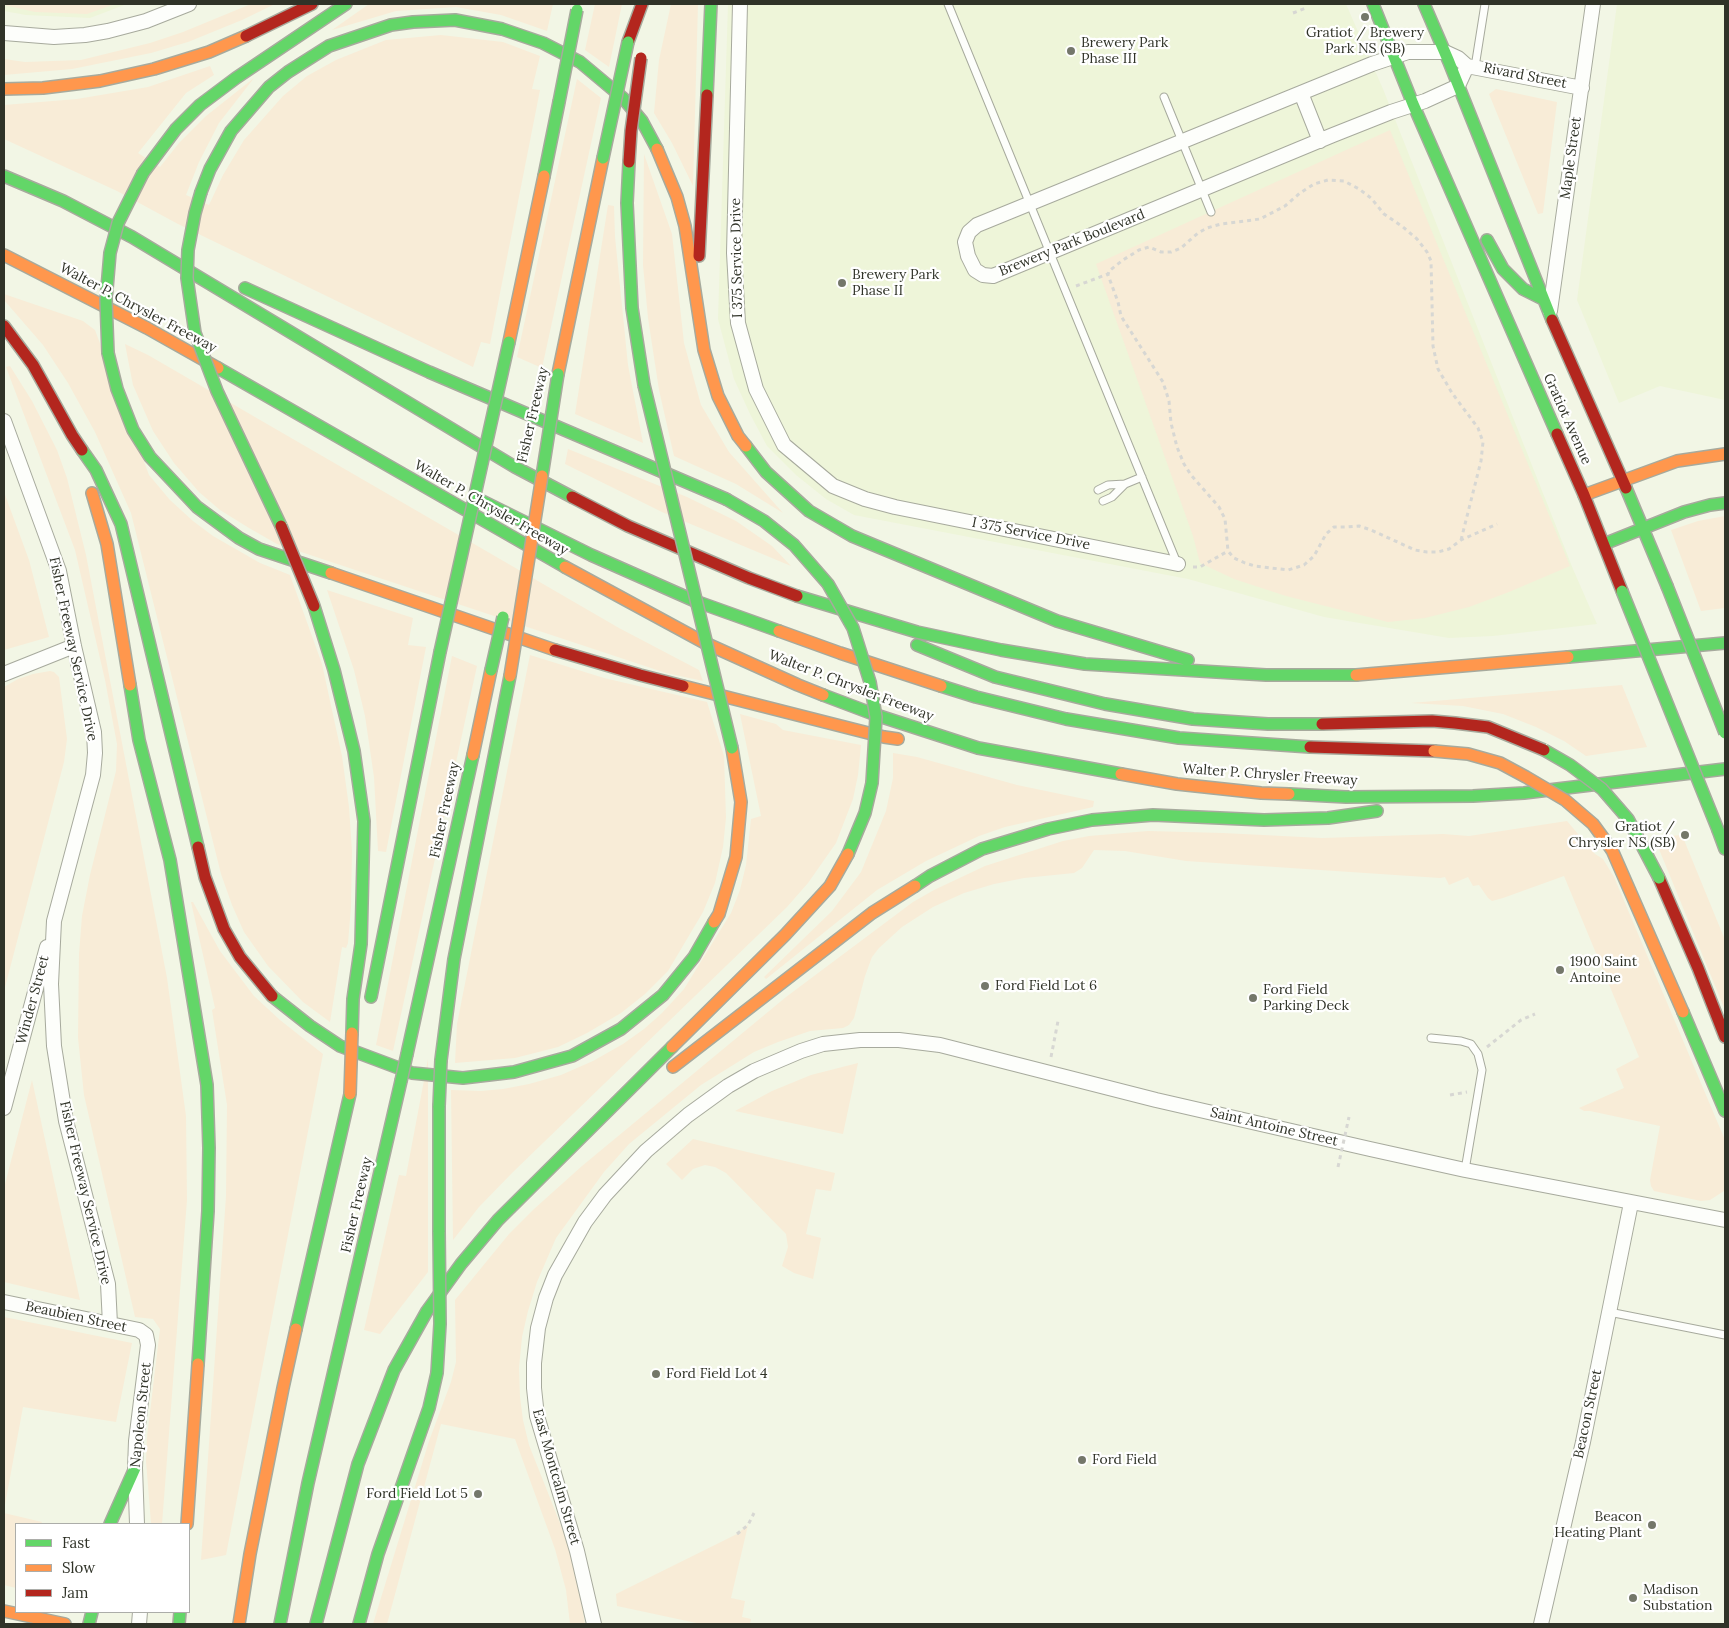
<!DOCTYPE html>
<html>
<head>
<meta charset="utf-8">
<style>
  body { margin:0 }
  #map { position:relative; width:1729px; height:1628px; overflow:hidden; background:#f2f6e5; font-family:Lora,serif }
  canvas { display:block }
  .frame { position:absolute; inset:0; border:5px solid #303328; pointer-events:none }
  .legend { position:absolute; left:15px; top:1523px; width:175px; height:90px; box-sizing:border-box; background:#fff; border:1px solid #acada9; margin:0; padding:6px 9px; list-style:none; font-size:15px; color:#303328 }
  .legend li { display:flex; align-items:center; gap:10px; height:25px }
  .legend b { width:25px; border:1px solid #acada9 }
</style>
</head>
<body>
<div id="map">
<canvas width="1729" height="1628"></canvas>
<div class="frame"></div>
<ul class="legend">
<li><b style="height:6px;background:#63d668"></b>Fast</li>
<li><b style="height:6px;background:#ff974d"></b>Slow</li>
<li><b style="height:6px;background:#b3261e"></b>Jam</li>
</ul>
</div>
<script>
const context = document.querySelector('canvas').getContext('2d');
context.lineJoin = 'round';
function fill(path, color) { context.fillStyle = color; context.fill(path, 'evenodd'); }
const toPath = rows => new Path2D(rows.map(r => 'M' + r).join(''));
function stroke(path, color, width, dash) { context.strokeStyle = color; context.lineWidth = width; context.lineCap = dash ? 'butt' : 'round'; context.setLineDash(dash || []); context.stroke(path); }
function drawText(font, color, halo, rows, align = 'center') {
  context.font = font + ' Lora,serif'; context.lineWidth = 4.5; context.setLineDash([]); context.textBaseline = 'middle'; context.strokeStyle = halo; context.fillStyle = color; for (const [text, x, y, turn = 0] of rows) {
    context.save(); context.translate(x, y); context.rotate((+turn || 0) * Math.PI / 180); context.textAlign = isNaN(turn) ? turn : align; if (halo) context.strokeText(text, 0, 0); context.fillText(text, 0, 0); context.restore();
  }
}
fill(toPath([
  [4,4,127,4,90,18,26,15,4,11],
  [728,4,1346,4,1383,89,1573,569,1597,624,1493,636,1449,638,1324,617,1188,579,854,515,826,499,796,475,767,446,750,414,734,379,718,319],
  [1617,4,1725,4,1725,400,1660,386,1619,403,1577,300]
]), '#eef5d9');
fill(toPath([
  [4,4,115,4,87,14,35,12,4,5],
  [251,4,275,4,242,20,188,42,151,53,72,69,4,75,4,59,25,62,81,60,150,43,183,32],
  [369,4,553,4,547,31,501,15,456,7,396,11,332,30],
  [595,4,622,4,609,67,585,50],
  [671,4,698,4,693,186,672,143,654,113,659,60],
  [441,35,503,42,540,56,532,89,540,90,490,344,481,342,473,367,178,224,117,191,4,139,4,105,77,99,148,87,210,66,214,75,186,93,138,153,160,167,179,143,206,116,254,78,219,123,199,162,186,195,209,205,223,175,244,140,283,96,307,76,336,60,386,40],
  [577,79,601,98,542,368,517,357],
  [1496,89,1557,102,1543,213,1538,214,1489,94],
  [1390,130,1570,566,1509,592,1469,607,1425,618,1388,622,1286,596,1234,579,1200,563,1193,536,1096,264],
  [644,154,672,234,684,343,701,405,729,452,783,513,736,484,674,456,659,390,648,318,643,265],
  [608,205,614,206,615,237,628,365,643,443,575,414],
  [4,294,83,321,95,330,149,475,170,500,193,521,213,536,260,563,290,575,322,664,342,756,349,807,352,851,351,907,348,943,346,948,342,947,330,1022,303,1002,268,966,244,932,232,905,221,874,131,513,95,432,68,383,43,345,4,300],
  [125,344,148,355,619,628,699,670,703,681,666,673,277,544,249,528,220,510,199,492,174,463,153,431,133,385],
  [10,366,32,401,57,450,67,478,86,555,167,978,186,1116,187,1200,162,1524,151,1523,146,1461,147,1437,160,1329,153,1319,135,1317,84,1095,78,1038,79,954,82,916,90,875,116,771,117,744,105,680,75,550,6,367],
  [568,449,687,497,736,521,772,546,791,566,662,512,565,464],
  [4,492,29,560,49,637,4,650],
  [1725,516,1725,608,1701,611,1671,530,1698,521],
  [327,590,413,618,408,645,426,647,386,852,378,851,374,777,365,716,354,670],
  [530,655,604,678,707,702,724,756,726,818,723,847,715,883,703,912,668,971,645,994,621,1013,587,1033,558,1047,515,1058,455,1063,457,1024],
  [452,656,477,666,393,1051,376,1045],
  [50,671,54,672,59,677,67,739,64,762,4,991,4,687,18,679,33,674],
  [1622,685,1647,747,1586,756,1564,741,1536,727,1503,714,1463,706,1411,703],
  [740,714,776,724,783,730,861,745,858,775,853,799,836,843,808,883,787,907,513,1172,479,1207,453,1240,451,1090,481,1091,503,1089,529,1084,561,1075,593,1061,623,1044,644,1029,662,1013,684,989,731,913,740,890,746,865,751,819,761,816],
  [893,753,917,757,1017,785,1094,801,1093,807,1005,827,979,836,926,861,877,890,766,979,764,977,832,911,861,872,886,811,893,778],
  [1567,821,1595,854,1603,859,1614,877,1725,1140,1725,1190,1724,1191,1710,1200,1701,1201,1654,1191,1651,1186,1650,1180,1660,1126,1590,1111,1584,1111,1579,1108,1624,1088,1616,1069,1639,1057,1564,876,1503,898,1492,901,1488,898,1479,885,1473,886,1468,877,1449,885,1445,877,1440,878,1186,861,1125,851,1094,850,1082,868,1074,873,1024,878,994,884,964,893,933,907,902,927,879,948,872,957,865,976,854,1018,849,1025,843,1028,810,1031,778,1042,754,1052,701,1085,629,1144,604,1172,556,1238,537,1282,528,1311,522,1337,519,1368,520,1397,523,1420,529,1445,575,1561,585,1624,570,1624,566,1590,555,1549,515,1439,441,1424,387,1624,373,1624,429,1441,451,1382,456,1362,455,1300,509,1234,534,1209,582,1166,786,997,913,902,934,890,985,866,1063,841,1089,836,1148,831,1223,833,1322,838,1443,834,1469,836],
  [1682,835,1725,940,1725,1010,1654,837],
  [191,902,193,902,220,951,254,996,280,1020,323,1054,226,1555,201,1560,226,1196,227,1105,212,1010,215,1008],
  [428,1059,428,1272,380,1334,364,1330,399,1175,406,1176],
  [858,1063,843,1134,735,1111,772,1091,811,1075],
  [32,1080,80,1300,4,1282,4,1188],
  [693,1139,835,1173,831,1191,816,1189,806,1234,821,1238,813,1279,794,1273,782,1266,788,1247,786,1234,726,1173,715,1167,705,1165,693,1169,682,1180,666,1164],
  [4,1317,132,1343,116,1422,23,1407,4,1510],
  [4,1513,42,1522,41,1524,16,1524,16,1588,4,1585],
  [748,1525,731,1598,745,1601,742,1617,751,1619,750,1624,701,1624,617,1606,616,1594,737,1534]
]), '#f8ecd7');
const lane = toPath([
  [948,4,1177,563],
  [1475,67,1485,4],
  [1164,97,1211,212],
  [1098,490,1108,485,1125,484,1142,477],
  [1103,501,1112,497,1125,484],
  [1431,1038,1461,1041,1471,1044,1478,1054,1482,1070,1465,1170],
  [1609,1312,1725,1335]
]);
const street = toPath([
  [740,4,734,253,738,323,756,389,784,445,833,486,865,499,895,507,1178,564],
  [4,33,54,37,85,35,108,31,146,21,189,4],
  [1467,66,1458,86,1425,101,1391,112,1333,135,993,276,983,275,975,270,968,256,965,242,969,232,977,225,1372,64,1408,52,1445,52,1458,58,1467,66,1582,88],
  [1301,93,1320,141],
  [1550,311,1593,4],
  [4,421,59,571,74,646,94,732,95,753,93,775,54,921,51,984,54,1046,66,1121,108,1284,110,1324],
  [4,674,74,646],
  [4,1108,47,947],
  [4,1302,139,1330,146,1335,148,1345,136,1441,135,1468,137,1524],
  [139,1624,140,1612],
  [594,1624,577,1551,537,1416,534,1388,534,1363,538,1328,546,1298,555,1275,585,1222,605,1195,646,1151,688,1115,728,1086,754,1071,801,1051,823,1044,860,1040,899,1040,940,1045,1156,1100,1370,1149,1465,1170,1725,1220],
  [1541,1624,1583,1442,1631,1203]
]);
const fast = toPath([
  [1373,4,1413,104,1557,434],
  [1424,4,1449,62,1552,320],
  [707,95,711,4],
  [629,162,627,203,632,308,644,385],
  [143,173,176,129,200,105,236,78,346,4],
  [4,176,63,201,132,237,515,467,572,497],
  [544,176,559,102],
  [201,192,210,169,231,131,269,87,288,72,329,46,391,25,413,22,455,20,502,29,543,43,580,62,623,98,642,121,657,149],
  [1487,240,1503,269,1523,289,1543,299],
  [245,288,429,372,726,499],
  [108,353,117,389,133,430,150,457,197,507,239,538,259,549,331,573],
  [218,368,565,567],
  [746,446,766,472,809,511,852,536,1057,621,1188,660],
  [82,450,96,470,121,524,198,847],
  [1626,488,1667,586],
  [476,498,591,555,695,601,779,631],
  [1604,544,1684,512,1710,505,1725,503],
  [797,596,917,632,1001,650,1085,664,1266,675,1356,675],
  [314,606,334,670,354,751,364,821,361,944,353,999,352,1033],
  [917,645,995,677,1105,704,1193,719,1268,724,1322,724],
  [1568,657,1725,643],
  [130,685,139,740,170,860,207,1085,209,1148,208,1211,198,1364],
  [941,686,976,697,1066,719,1179,738,1310,747],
  [823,695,876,715,978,748,1121,774],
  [1289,794,1346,797,1473,796,1524,793,1725,769],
  [1718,830,1725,849],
  [848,854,865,813,872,783],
  [915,886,930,876,982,849,1048,829,1092,820,1153,815,1264,820,1328,818,1377,811],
  [272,996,310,1026,340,1046,412,1073,463,1078,514,1072,572,1056,621,1029,663,995,694,957,714,922],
  [371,997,440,652],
  [1683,1012,1725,1111],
  [407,1054,473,755],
  [441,1060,454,959,510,676],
  [439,1106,439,1232],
  [296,1329,350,1094],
  [110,1524,135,1468],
  [89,1624,92,1612],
  [179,1624,180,1612],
  [280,1624,308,1483,401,1081],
  [316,1624,358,1464,394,1370,427,1311,461,1264,498,1220,672,1047],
  [359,1624,378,1554,429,1408,437,1373]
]);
const slow = toPath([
  [4,89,43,88,100,81,154,69,209,52,246,36],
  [657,149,677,197,685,226,704,350,718,396,738,436,746,446],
  [4,255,147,328,218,368],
  [509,342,544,176],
  [558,374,603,158],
  [92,493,107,544,130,685],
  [1584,495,1677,461,1725,454],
  [565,567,705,643,798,685,823,695],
  [331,573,555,650],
  [779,631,840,653,941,686],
  [1356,675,1568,657],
  [683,686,884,737,898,739],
  [473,755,491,670],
  [1121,774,1177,784,1261,793,1289,794],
  [1612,850,1683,1012],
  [714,922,719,914,736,857,741,802,732,748],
  [672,1047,785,935,830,886,848,854],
  [673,1067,872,913,915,886],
  [187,1524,198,1364],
  [4,1611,65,1624],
  [239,1624,250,1554,283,1388,296,1329]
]);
const jam = toPath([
  [246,36,312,4],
  [628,42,642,4],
  [699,256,707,95],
  [1552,320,1626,488],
  [4,326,33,365,72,435,82,450],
  [1557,434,1584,495,1622,591],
  [572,497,628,526,749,578,797,596],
  [555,650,640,675,683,686],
  [1310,747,1434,751],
  [198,847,205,877,224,929,240,957,272,996],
  [1659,878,1698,968,1725,1037]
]);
stroke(lane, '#a7aa9d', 9);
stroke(street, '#a7aa9d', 16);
stroke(fast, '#a7aa9d', 14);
stroke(slow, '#a7aa9d', 14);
stroke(jam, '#a7aa9d', 14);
stroke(toPath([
  [1293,13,1306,8],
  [1076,286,1108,274],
  [1461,540,1481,461,1483,442,1478,428,1452,393,1438,369,1433,346,1431,261,1427,252,1417,239,1403,227,1384,214,1371,198,1359,189,1344,181,1328,180,1314,184,1300,193,1285,206,1260,219,1221,224,1207,228,1198,233,1181,248,1171,252,1161,252,1149,247,1139,250,1123,260,1109,271,1108,275,1118,302,1121,316,1163,382,1169,401,1171,423,1177,447,1184,464,1191,475,1219,507,1225,519,1228,551,1234,558,1245,563,1255,566,1288,570,1304,565,1314,556,1326,534,1334,527,1347,527,1359,526,1371,530,1415,550,1427,552,1438,552,1449,549,1461,540,1497,524],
  [1193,567,1200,567,1228,551],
  [1487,1047,1521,1020,1535,1014],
  [1051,1057,1058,1021],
  [1450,1095,1467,1092],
  [737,1534,748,1525,754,1513]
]), '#d7d7d3', 3, [4, 4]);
stroke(lane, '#fdfefb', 7);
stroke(street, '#fdfefb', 14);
stroke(fast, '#63d668', 11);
stroke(slow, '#ff974d', 11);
stroke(jam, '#b3261e', 11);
const fastBridge = toPath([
  [559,102,577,10],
  [603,158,628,42],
  [201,192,195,213,188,250,187,278,195,333,217,391,281,526],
  [108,353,106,300,110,253,118,223,143,173],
  [644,385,732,748],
  [542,476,558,374],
  [726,499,764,521,794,545,828,584,853,628,870,682,876,717,872,783],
  [1667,586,1725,733],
  [1622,591,1718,830],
  [440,652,509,342],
  [491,670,503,617],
  [1544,750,1570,765,1602,789,1628,819,1659,878],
  [401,1081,407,1054],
  [439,1106,441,1060],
  [437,1373,440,1324,439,1232]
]);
const slowBridge = toPath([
  [510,676,542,476],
  [1434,751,1468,754,1500,763,1526,777,1565,800,1593,824,1612,850],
  [350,1094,352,1033]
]);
const jamBridge = toPath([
  [629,162,631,131,641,58],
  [281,526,314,606],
  [1322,724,1432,721,1455,723,1488,727,1544,750]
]);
stroke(fastBridge, '#a7aa9d', 14, []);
stroke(slowBridge, '#a7aa9d', 14, []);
stroke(jamBridge, '#a7aa9d', 14, []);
stroke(toPath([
  [1338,1167,1349,1117]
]), '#d7d7d3', 3, [4, 4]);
stroke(fastBridge, '#63d668', 11);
stroke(slowBridge, '#ff974d', 11);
stroke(jamBridge, '#b3261e', 11);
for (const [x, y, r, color] of [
  [1365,17,5,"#74776a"],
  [1071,51,5,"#74776a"],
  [842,283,5,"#74776a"],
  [1685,835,5,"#74776a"],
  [1560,970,5,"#74776a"],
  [985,986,5,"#74776a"],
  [1253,998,5,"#74776a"],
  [656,1374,5,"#74776a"],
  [1082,1460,5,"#74776a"],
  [478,1494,5,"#74776a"],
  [1652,1525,5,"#74776a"],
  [1633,1598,5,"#74776a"]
]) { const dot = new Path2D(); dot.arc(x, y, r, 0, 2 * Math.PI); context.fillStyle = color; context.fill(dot); stroke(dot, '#fff', 2); }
drawText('14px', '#303328', '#fff', [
  ["Gratiot / Brewery",1365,33,"center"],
  ["Park NS (SB)",1365,49,"center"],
  ["Brewery Park",1081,43],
  ["Phase III",1081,59],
  ["Brewery Park",852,275],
  ["Phase II",852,291],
  ["Gratiot /",1675,827,"right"],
  ["Chrysler NS (SB)",1675,843,"right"],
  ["1900 Saint",1570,962],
  ["Antoine",1570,978],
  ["Ford Field Lot 6",995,986],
  ["Ford Field",1263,990],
  ["Parking Deck",1263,1006],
  ["Ford Field Lot 4",666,1374],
  ["Ford Field",1092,1460],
  ["Ford Field Lot 5",468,1494,"right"],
  ["Beacon",1642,1517,"right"],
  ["Heating Plant",1642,1533,"right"],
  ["Madison",1643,1590],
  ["Substation",1643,1606]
], 'left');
drawText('14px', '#303328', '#fff', [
  ["Rivard Street",1525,76,11],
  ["Maple Street",1571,158,-82],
  ["Brewery Park Boulevard",1072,243,-22],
  ["I 375 Service Drive",737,258,-91],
  ["Walter P. Chrysler Freeway",138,308,28],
  ["Fisher Freeway",533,415,-77],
  ["Gratiot Avenue",1567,419,66],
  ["Walter P. Chrysler Freeway",491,508,30],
  ["I 375 Service Drive",1031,534,11],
  ["Fisher Freeway Service Drive",73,649,78],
  ["Walter P. Chrysler Freeway",851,686,21],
  ["Walter P. Chrysler Freeway",1270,775,4],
  ["Fisher Freeway",445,810,-78],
  ["Winder Street",33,1000,-75],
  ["Saint Antoine Street",1274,1127,13],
  ["Fisher Freeway Service Drive",85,1193,77],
  ["Fisher Freeway",357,1205,-77],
  ["Beaubien Street",76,1317,12],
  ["Beacon Street",1588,1414,-78],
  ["Napoleon Street",141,1415,-84],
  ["East Montcalm Street",556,1477,74]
]);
</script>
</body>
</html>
